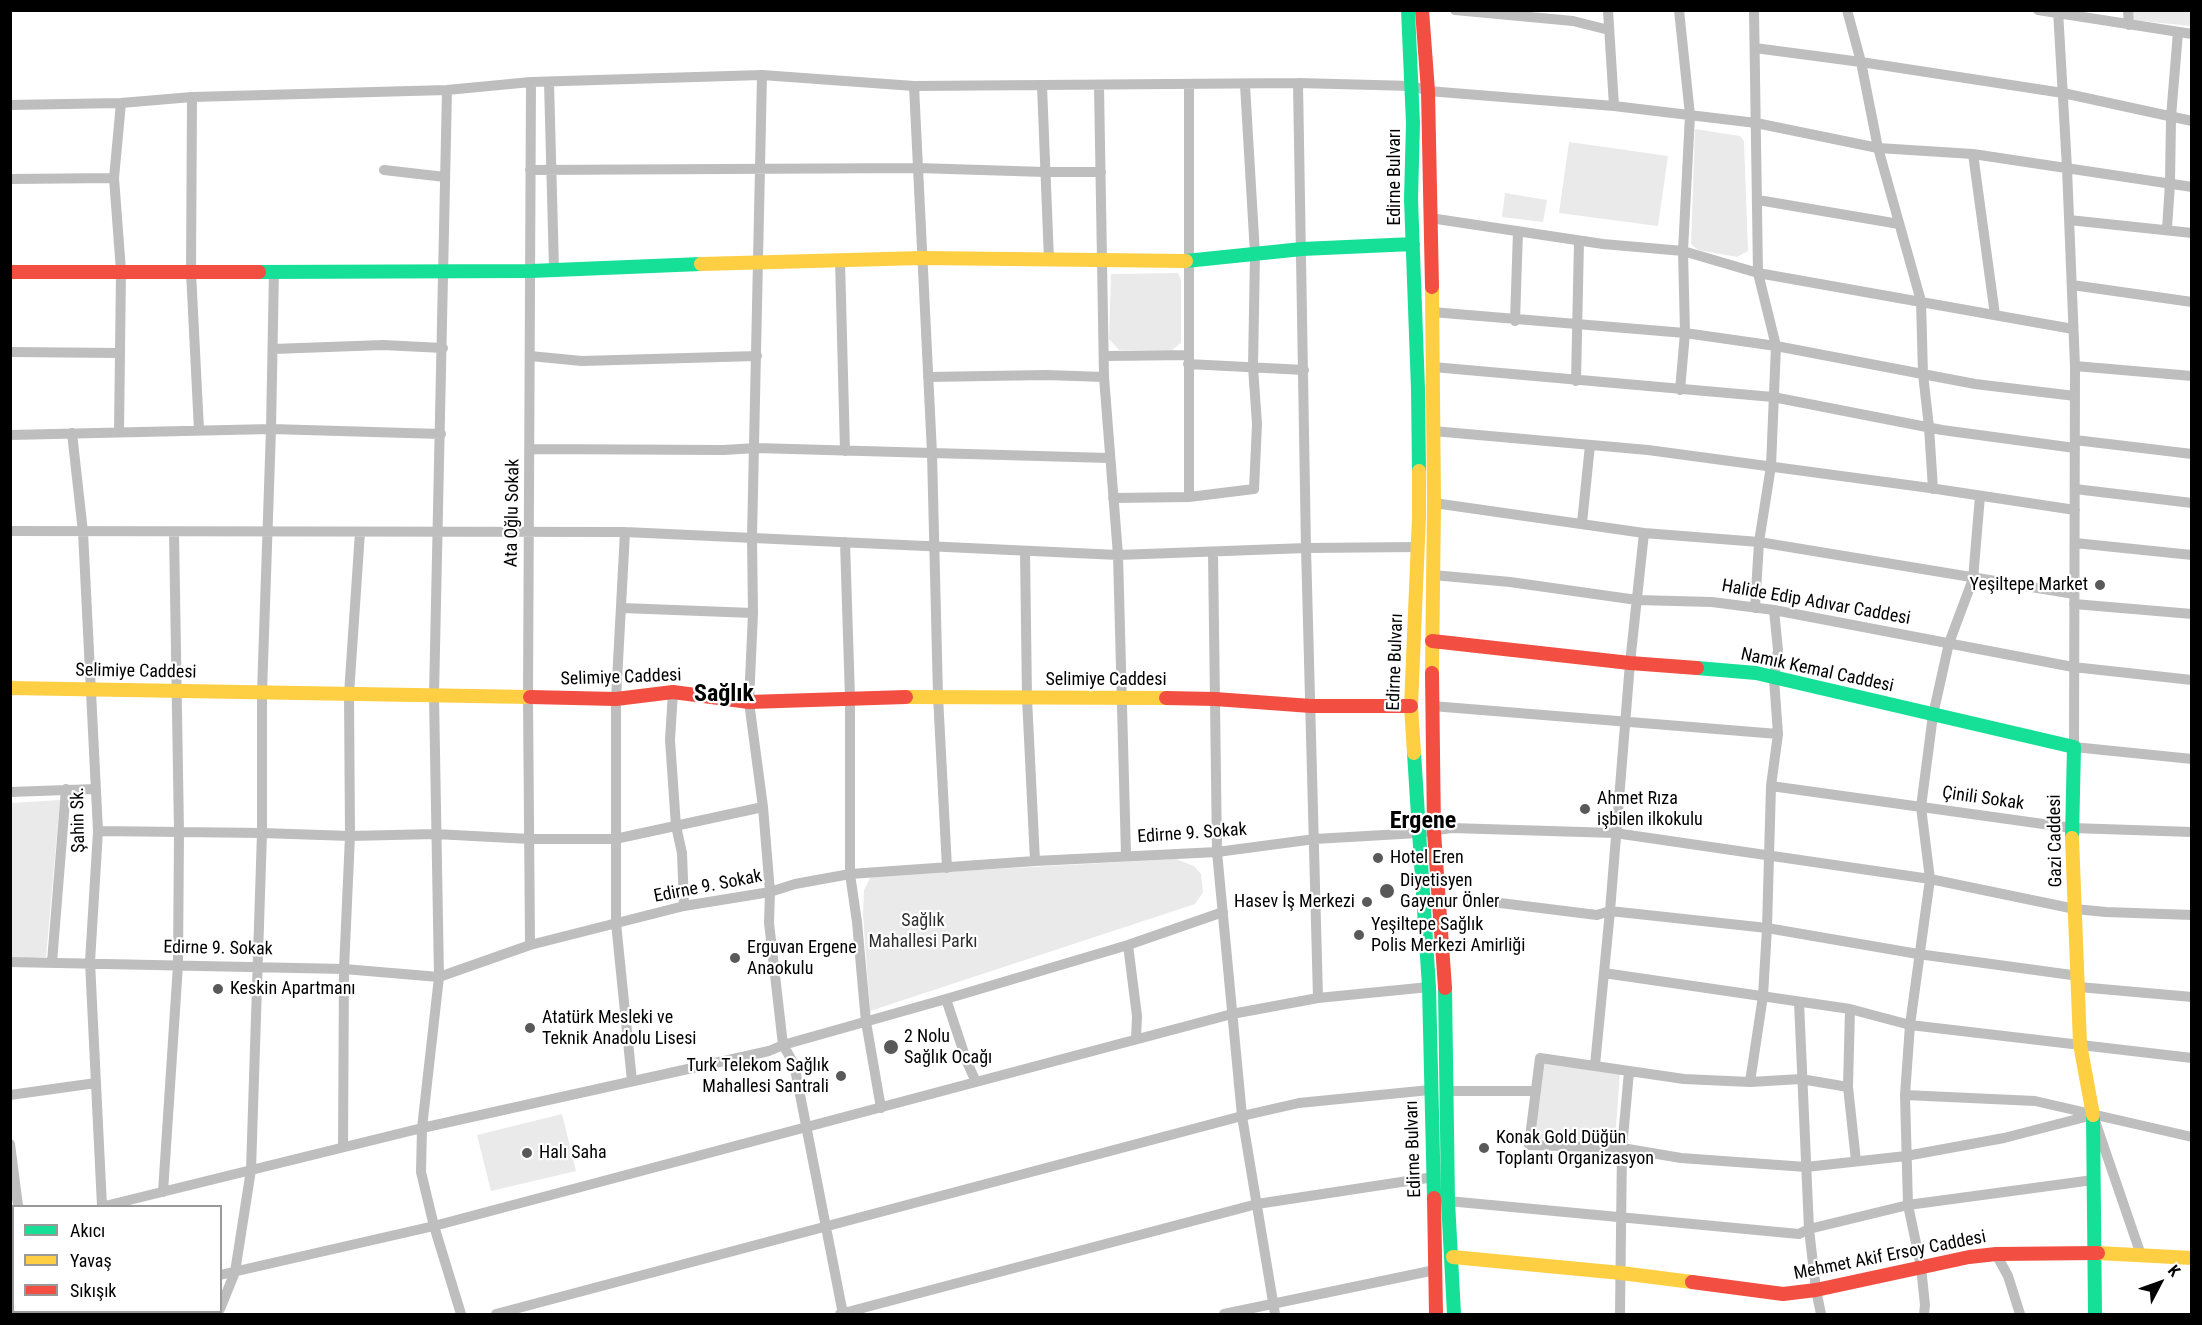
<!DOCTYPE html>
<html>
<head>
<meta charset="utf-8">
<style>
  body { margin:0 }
  #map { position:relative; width:2202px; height:1325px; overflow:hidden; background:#fff; font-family:"Roboto Condensed",sans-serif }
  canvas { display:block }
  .frame { position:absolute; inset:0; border:12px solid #000; pointer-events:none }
  .legend { position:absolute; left:12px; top:1205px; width:210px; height:108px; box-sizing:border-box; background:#fff; border:2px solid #999; margin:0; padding:8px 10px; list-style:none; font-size:18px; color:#000 }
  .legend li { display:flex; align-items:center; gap:12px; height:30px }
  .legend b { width:30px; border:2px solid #999 }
  .north { position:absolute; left:2130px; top:1253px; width:60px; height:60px; -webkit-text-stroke:4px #fff; paint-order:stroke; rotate:49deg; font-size:16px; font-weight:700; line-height:24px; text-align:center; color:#000 }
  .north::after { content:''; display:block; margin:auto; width:21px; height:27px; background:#000; clip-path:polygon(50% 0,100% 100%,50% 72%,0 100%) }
</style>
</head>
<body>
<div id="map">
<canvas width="2202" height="1325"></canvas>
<div class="frame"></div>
<ul class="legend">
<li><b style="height:8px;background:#16e098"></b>Akıcı</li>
<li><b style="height:8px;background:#ffcf43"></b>Yavaş</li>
<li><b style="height:8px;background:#f24e42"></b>Sıkışık</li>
</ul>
<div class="north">K</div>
</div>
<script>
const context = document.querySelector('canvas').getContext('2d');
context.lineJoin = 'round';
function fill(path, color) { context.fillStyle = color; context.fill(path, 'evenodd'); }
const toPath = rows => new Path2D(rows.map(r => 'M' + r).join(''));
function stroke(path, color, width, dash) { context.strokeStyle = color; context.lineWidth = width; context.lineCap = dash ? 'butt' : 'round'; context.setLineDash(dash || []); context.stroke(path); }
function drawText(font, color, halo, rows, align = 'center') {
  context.font = font + ' "Roboto Condensed",sans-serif'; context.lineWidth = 4.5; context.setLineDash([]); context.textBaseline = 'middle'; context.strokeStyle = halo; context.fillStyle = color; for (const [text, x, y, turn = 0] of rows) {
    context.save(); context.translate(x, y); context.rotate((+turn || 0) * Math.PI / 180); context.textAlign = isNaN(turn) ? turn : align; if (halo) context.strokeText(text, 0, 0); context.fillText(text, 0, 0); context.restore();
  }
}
fill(toPath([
  [2132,11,2191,11,2191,26,2132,20],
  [1695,129,1740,136,1744,141,1748,251,1737,257,1698,250,1691,244],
  [1569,142,1668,156,1658,226,1559,213],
  [1505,193,1547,200,1543,222,1502,217],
  [1178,273,1181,280,1181,343,1172,350,1119,350,1109,339,1111,274],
  [60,800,46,957,11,959,11,803],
  [1176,859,1194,866,1201,874,1203,892,1195,904,870,1011,863,914,864,890,871,876],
  [1539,1061,1620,1072,1615,1141,1536,1139],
  [562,1114,576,1171,491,1191,477,1135]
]), '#eaeaea');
stroke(toPath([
  [1455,10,1573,21,1609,30],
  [1608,10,1614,106],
  [1679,10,1690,115,1683,251,1685,333,1680,390],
  [1754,10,1758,273,1776,346,1771,466,1759,542,1755,608],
  [1847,10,1861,62,1878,148,1921,301,1923,374,1929,427,1933,489],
  [2038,10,2192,34],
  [2058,10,2067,168,2075,366,2074,747,2192,759],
  [2128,10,2129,25],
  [1755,48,1861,62,2063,93,2192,121],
  [762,75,752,538,753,613,749,702,763,807,770,892,769,923,783,1045,794,1064,843,1314],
  [549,82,554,269],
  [1298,83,1306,548,1318,998],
  [1189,84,1189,497],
  [914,86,932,453,938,696,947,868],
  [1042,86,1049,260],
  [1099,86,1104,377,1118,555,1126,855],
  [447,90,434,696,439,977,422,1128,421,1172,434,1226,461,1314],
  [192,97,191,272,199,430],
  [10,105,121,103,192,97,447,90,531,82,762,75,914,86,1298,83,1412,86,1428,91,1614,106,1756,123,1878,148,1973,154,2192,187],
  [1973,154,1995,315],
  [384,170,445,177],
  [530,170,918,168,1045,172,1101,172],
  [10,179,114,178],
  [1758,200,1899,224],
  [1430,218,1603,244,1683,251,1758,273,2073,329],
  [2069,220,2192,233],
  [2167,229,2170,183,2171,117,2178,32],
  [840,260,845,451],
  [2072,285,2192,302],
  [1432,312,1685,333,1776,346,1975,384,2075,396],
  [1515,321,1518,231],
  [273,349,383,345,443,348],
  [10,352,120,353],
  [530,356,582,361,757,356],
  [1105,356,1189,355],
  [1188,364,1304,370],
  [2075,366,2192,376],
  [1433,367,1773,397,1942,430,2075,448],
  [928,377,1046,375,1104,377],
  [1576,381,1579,241],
  [1433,431,1648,450,1930,488,2075,510],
  [119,432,121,271,114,178,121,103],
  [72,433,83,532,98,831,90,962,102,1206],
  [10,435,271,429,441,434],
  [2075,440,2192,454],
  [531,449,724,450,756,448,1109,458],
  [2075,489,2192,503],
  [1113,498,1189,497,1254,489,1257,424,1253,367,1255,254,1245,85],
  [1434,503,1644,533,1759,542,2074,594],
  [1582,523,1590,445],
  [10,531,625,532,1118,555,1306,548,1419,547],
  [625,532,616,699,616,923,632,1081],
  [845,542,850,698,850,874,857,922,866,1022,881,1108],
  [2075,543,2192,555],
  [1025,552,1027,698,1035,861],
  [1213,553,1217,852,1242,1116,1275,1314],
  [1433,575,1510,582,1637,600,1712,602,1774,610,2073,667,2192,680],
  [2074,604,2192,614],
  [622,608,753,613],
  [673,692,670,740,676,826,682,853,684,906],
  [1432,706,1778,734],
  [1771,786,2072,828,2192,832],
  [10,792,96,789],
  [98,831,262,833,350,836,435,834,530,839,615,839,763,807],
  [1468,899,1597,915,1610,911,1767,928,1918,954,2079,976],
  [530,945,528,697,531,82],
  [1128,945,1137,1016,1136,1039],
  [10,962,344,969,439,977,530,945,684,906,770,892,795,884,850,874,1035,861,1217,852,1315,839,1418,833,1451,828,1615,833,1930,879,2075,909,2106,912,2192,915],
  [52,962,66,789],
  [1604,973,1850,1009,1910,1025,2192,1058],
  [2079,987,2192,997],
  [946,999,967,1062,976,1082],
  [1799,1002,1809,1229,1816,1290,1821,1314],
  [1850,1009,1848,1087,1856,1161],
  [1595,1065,1610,911,1630,663,1644,533],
  [1750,1082,1763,996,1767,928,1771,786,1778,734,1774,679,1778,650,1774,610],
  [1848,1087,1801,1079,1750,1082,1684,1079,1540,1058,1529,1145,1622,1148,1681,1158,1806,1167,1906,1156,2004,1138,2093,1115,2141,1255],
  [1448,1091,1536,1091],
  [10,1095,96,1083],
  [1905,1095,2035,1101,2192,1137],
  [10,1144,18,1206],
  [343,1147,344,969,350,836,349,694,360,532],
  [163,1192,178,965,179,832,174,532],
  [1448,1201,1799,1234,1809,1229,1908,1205,2093,1180],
  [105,1206,422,1128,769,1051,783,1045,946,999,1128,945,1223,912],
  [10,1230,14,1229],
  [1996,1254,2008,1276,2020,1314],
  [220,1275,434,1226,1232,1014,1318,998,1429,987],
  [220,1309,235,1272,251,1170,262,833,262,693,271,429,274,270],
  [35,1312,35,1314],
  [48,1314,61,1312],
  [496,1314,1242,1116,1299,1103,1430,1090],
  [840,1314,1257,1204,1434,1177],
  [1224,1314,1435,1270],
  [1620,1314,1622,1148,1629,1072],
  [1924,1314,1925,1305,1921,1267,1908,1205,1905,1095,1910,1025,1930,879,1921,807,1933,715,1949,643,1973,579,1980,496]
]), '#bebebe', 10);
stroke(toPath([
  [1408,10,1413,123,1411,199,1418,389,1419,471],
  [1186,261,1302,249,1413,244],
  [259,272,531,271,701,264],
  [1697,668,1756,673,2074,747,2072,838],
  [1414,753,1429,987,1434,1198],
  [1445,988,1448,1201,1454,1314],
  [2093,1115,2095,1314]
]), '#16e098', 14);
stroke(toPath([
  [701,264,922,258,1186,261],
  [1432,287,1434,503,1432,673],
  [10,688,530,697],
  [906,697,1166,698],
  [1414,753,1411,706,1419,517,1419,471],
  [2072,838,2080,1044,2093,1115],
  [2098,1253,2192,1258],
  [1453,1257,1621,1273,1692,1282]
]), '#ffcf43', 14);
stroke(toPath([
  [1422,10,1428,91,1432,287],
  [10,272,259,272],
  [1432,641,1630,663,1697,668],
  [1432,673,1434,832,1445,988],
  [530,697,616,699,673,692,749,702,906,697],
  [1166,698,1215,699,1311,706,1411,706],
  [1434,1198,1436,1314],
  [1692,1282,1783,1294,1816,1290,1969,1257,1996,1254,2098,1253]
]), '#f24e42', 14);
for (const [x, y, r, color] of [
  [2100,585,6,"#595959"],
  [1585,809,6,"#595959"],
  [1378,858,6,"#595959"],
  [1387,891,8,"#595959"],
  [1367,902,6,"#595959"],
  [1359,935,6,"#595959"],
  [735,958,6,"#595959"],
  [218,989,6,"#595959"],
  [530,1028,6,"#595959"],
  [891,1047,8,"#595959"],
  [841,1076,6,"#595959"],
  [1484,1148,6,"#595959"],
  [527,1153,6,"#595959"]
]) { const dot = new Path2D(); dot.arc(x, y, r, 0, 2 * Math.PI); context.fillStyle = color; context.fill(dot); stroke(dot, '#fff', 2); }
drawText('18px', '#000', '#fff', [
  ["Edirne Bulvarı",1395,177,-90],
  ["Ata Oğlu Sokak",513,513,-89],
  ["Halide Edip Adıvar Caddesi",1816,603,10],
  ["Edirne Bulvarı",1396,662,-88],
  ["Namık Kemal Caddesi",1817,671,12],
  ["Selimiye Caddesi",136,672,1],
  ["Selimiye Caddesi",621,678,-2],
  ["Selimiye Caddesi",1106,680],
  ["Çinili Sokak",1983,799,8],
  ["Şahin Sk.",79,820,-91],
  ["Edirne 9. Sokak",1192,834,-4],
  ["Gazi Caddesi",2056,841,-91],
  ["Edirne 9. Sokak",708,887,-11],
  ["Edirne 9. Sokak",218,949,1],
  ["Edirne Bulvarı",1414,1149,-92],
  ["Mehmet Akif Ersoy Caddesi",1890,1256,-11]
]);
drawText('18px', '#000', '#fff', [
  ["Yeşiltepe Market",2088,585,"right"],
  ["Ahmet Rıza",1597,799],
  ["işbilen ilkokulu",1597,820],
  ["Hotel Eren",1390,858],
  ["Diyetisyen",1400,881],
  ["Gayenur Önler",1400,902],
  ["Hasev İş Merkezi",1355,902,"right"],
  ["Yeşiltepe Sağlık",1371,925],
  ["Polis Merkezi Amirliği",1371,946],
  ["Erguvan Ergene",747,948],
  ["Anaokulu",747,969],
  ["Keskin Apartmanı",230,989],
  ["Atatürk Mesleki ve",542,1018],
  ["Teknik Anadolu Lisesi",542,1039],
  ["2 Nolu",904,1037],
  ["Sağlık Ocağı",904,1058],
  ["Turk Telekom Sağlık",829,1066,"right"],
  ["Mahallesi Santrali",829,1087,"right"],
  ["Konak Gold Düğün",1496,1138],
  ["Toplantı Organizasyon",1496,1159],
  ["Halı Saha",539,1153]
], 'left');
drawText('18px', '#2f2f2f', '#fff', [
  ["Sağlık",923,921],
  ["Mahallesi Parkı",923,942]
]);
drawText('bold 24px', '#000', '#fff', [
  ["Sağlık",724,695],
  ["Ergene",1423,822]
]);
</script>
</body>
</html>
